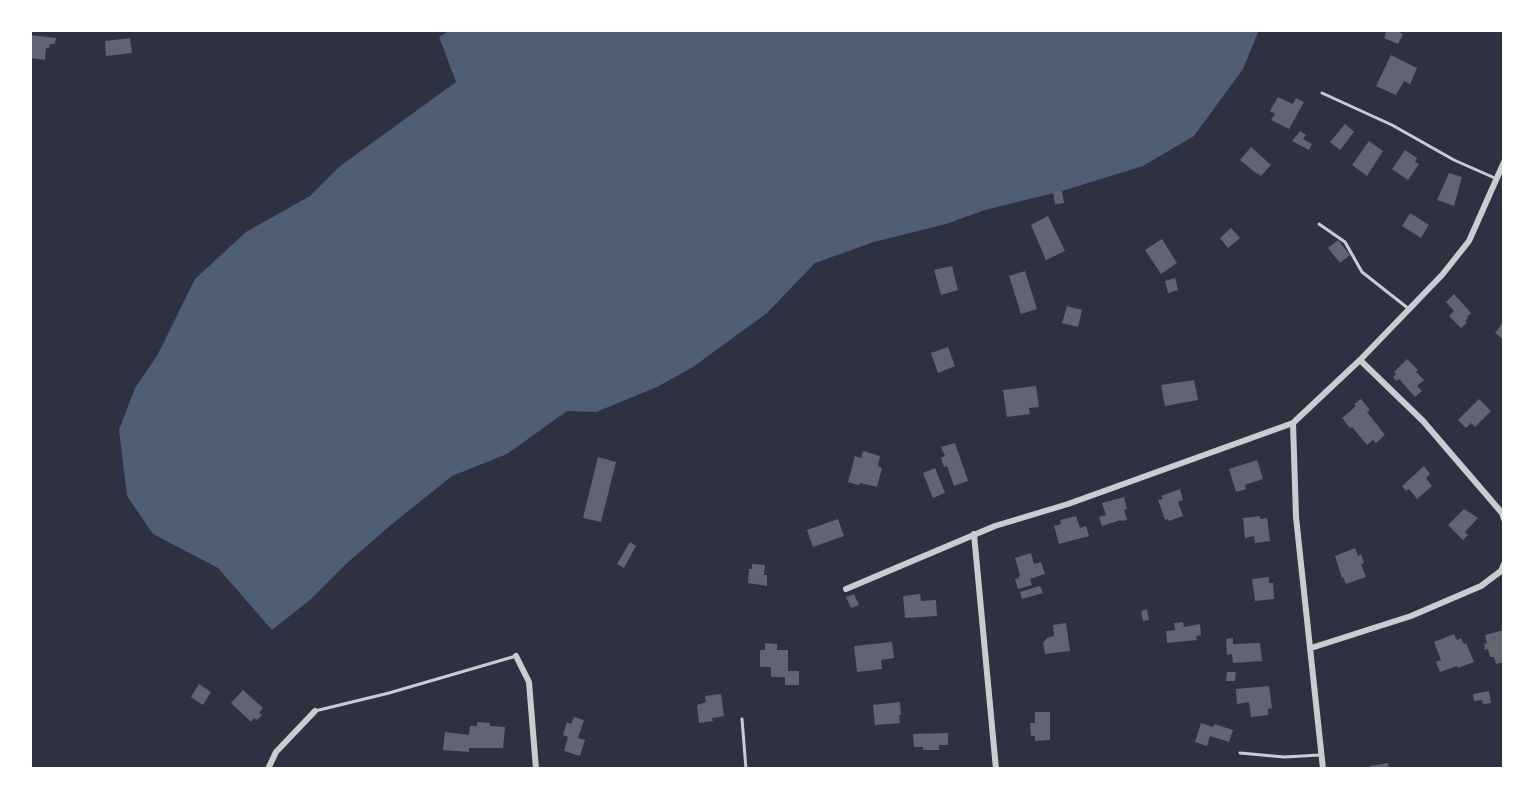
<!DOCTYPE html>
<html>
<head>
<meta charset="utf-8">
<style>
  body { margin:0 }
  #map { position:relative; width:1534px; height:799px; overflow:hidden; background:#2d3142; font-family:Barlow,sans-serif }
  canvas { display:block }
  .frame { position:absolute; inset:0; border:32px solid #fff; pointer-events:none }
</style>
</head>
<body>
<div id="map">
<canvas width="1534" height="799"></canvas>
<div class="frame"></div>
</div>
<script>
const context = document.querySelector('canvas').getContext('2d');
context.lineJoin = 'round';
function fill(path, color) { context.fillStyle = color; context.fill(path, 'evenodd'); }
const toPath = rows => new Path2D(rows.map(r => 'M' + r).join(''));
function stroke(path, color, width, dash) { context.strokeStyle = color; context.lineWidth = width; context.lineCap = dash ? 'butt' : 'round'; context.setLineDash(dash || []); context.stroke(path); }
fill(toPath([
  [451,30,1259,30,1243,69,1194,136,1143,166,1062,191,985,210,946,224,874,242,815,263,767,313,693,367,657,387,596,412,567,411,507,454,452,476,392,524,346,564,311,599,272,630,218,568,153,534,127,496,119,430,135,388,157,356,195,279,246,232,310,196,339,167,456,82,439,37]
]), '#4f5d75');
fill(toPath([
  [1387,30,1401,30,1400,33,1403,34,1398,44,1384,38],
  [30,35,56,38,55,44,50,44,49,48,46,48,45,60,30,58],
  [130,38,132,53,106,56,105,41],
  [1391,55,1417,68,1410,84,1404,81,1396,95,1376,86],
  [1278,97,1293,104,1296,98,1304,102,1289,129,1271,120,1275,114,1270,111],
  [1345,124,1354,132,1340,150,1330,142],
  [1300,131,1306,135,1303,139,1312,144,1309,150,1292,141],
  [1369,141,1383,151,1367,176,1352,165],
  [1251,147,1271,165,1261,176,1258,173,1257,174,1240,160],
  [1405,150,1417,158,1415,162,1419,164,1408,180,1392,169],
  [1449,173,1462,177,1454,206,1437,200],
  [1062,191,1064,203,1055,204,1053,192],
  [1410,213,1429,225,1421,238,1402,226],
  [1048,216,1065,251,1046,260,1031,225],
  [1231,228,1240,238,1228,248,1220,238],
  [1162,239,1177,263,1161,274,1145,250],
  [1338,240,1350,255,1340,263,1328,248],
  [952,266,958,290,941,295,934,270],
  [1025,271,1037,309,1021,314,1009,276],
  [1175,278,1178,290,1168,293,1165,281],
  [1454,294,1471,313,1467,317,1468,318,1465,321,1467,323,1461,328,1449,316,1454,311,1446,302],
  [1067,306,1082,310,1078,327,1062,323],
  [1504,321,1504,340,1495,333],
  [948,347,955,366,938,373,931,353],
  [1407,359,1418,370,1416,372,1424,380,1417,386,1422,391,1415,397,1399,379,1396,381,1393,377,1396,374,1394,372],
  [1194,380,1198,400,1165,406,1161,385],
  [1036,386,1039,407,1029,408,1030,414,1007,417,1003,390],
  [1361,399,1370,410,1367,412,1385,435,1376,443,1373,440,1367,445,1352,427,1350,428,1342,418,1356,406,1354,404],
  [1479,399,1491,411,1475,427,1471,423,1466,428,1458,420],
  [955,443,968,481,954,486,947,466,944,467,941,458,945,456,941,447],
  [863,451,880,456,878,466,882,468,877,487,861,483,858,485,848,482,855,456,861,458],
  [598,457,616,462,601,522,583,518],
  [1257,460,1263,479,1245,485,1246,489,1236,492,1229,469],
  [1424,466,1430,474,1426,478,1432,486,1417,499,1409,489,1406,491,1402,486],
  [935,468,945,493,933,498,923,473],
  [1180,489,1183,500,1178,502,1183,516,1169,521,1168,519,1165,520,1158,500,1163,499,1161,496],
  [1124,497,1127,509,1124,510,1127,520,1121,521,1121,520,1102,526,1099,517,1106,515,1102,503],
  [1464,509,1478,518,1465,532,1468,535,1463,540,1448,525],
  [1076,516,1080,528,1086,526,1089,536,1059,544,1054,526,1061,524,1060,520],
  [1260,516,1260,519,1267,518,1270,541,1255,543,1254,536,1245,538,1243,518],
  [838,519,844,536,813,547,807,530],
  [630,542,636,546,624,568,617,564],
  [1355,548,1358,556,1361,554,1364,563,1361,564,1366,577,1346,584,1343,577,1342,578,1335,556],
  [1031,553,1034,564,1041,562,1045,574,1030,579,1032,585,1018,589,1015,579,1019,578,1019,576,1020,575,1015,558],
  [752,564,765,565,764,575,767,575,767,586,748,583,749,569,752,569],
  [1269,577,1269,583,1273,583,1274,599,1255,601,1252,579],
  [1040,586,1043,593,1022,599,1020,592],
  [854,594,859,605,851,608,846,597],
  [920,594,921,601,936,600,937,616,905,618,903,596],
  [1147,609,1149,620,1143,621,1141,611],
  [1183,622,1184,627,1200,624,1201,635,1196,636,1197,640,1167,643,1166,631,1175,630,1174,623],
  [1066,623,1070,651,1045,654,1043,643,1047,638,1054,636,1053,625],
  [1504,630,1504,662,1496,664,1494,657,1490,657,1488,649,1485,650,1484,644,1487,643,1485,635],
  [1454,634,1457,640,1461,638,1464,644,1466,643,1474,662,1458,668,1457,666,1440,672,1436,662,1441,660,1434,642],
  [1233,638,1233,644,1260,643,1262,661,1233,663,1232,654,1227,655,1226,639],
  [892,642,894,658,881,660,882,669,857,672,854,646],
  [765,643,777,644,777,650,788,650,788,671,799,671,799,685,785,685,785,677,771,677,771,667,760,667,760,650,765,650],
  [1227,672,1236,672,1235,681,1226,681],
  [199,684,211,692,203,705,191,697],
  [1269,686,1272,708,1268,709,1268,715,1251,717,1249,702,1237,704,1236,689],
  [243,690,263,708,259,713,262,715,257,720,254,718,251,722,231,703],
  [1489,691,1491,703,1483,704,1482,700,1474,701,1473,694],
  [721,694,724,716,712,718,713,721,699,723,697,705,706,702,705,696],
  [900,702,901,715,899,715,900,723,875,725,873,705],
  [1035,712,1050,712,1050,740,1035,741,1035,736,1031,736,1030,723,1035,723],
  [574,717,584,720,578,738,585,740,580,756,564,751,568,737,563,735,567,722,571,724],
  [477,722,490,723,490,726,505,727,503,748,469,748,469,752,443,750,445,732,469,735,470,726,477,726],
  [1201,723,1213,727,1214,724,1233,730,1229,742,1210,736,1207,746,1195,742],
  [948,733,948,745,939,745,939,750,923,750,923,747,914,747,913,734],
  [1388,763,1389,769,1370,769,1370,766]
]), '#626471');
stroke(toPath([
  [1322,93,1392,125,1454,160,1497,179],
  [1319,224,1345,242,1362,272,1409,309],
  [315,711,389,693,516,656],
  [742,719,746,769],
  [1240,753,1284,757,1320,755]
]), '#caccd0', 3);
stroke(toPath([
  [1360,360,1423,421,1502,513,1504,519],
  [1293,423,1296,517,1323,769],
  [974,534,996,769],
  [846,589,995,526,1068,504,1293,423,1360,360,1442,275,1469,241,1504,162],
  [1311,648,1411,616,1481,586,1501,571,1504,564],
  [516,656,529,682,536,769],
  [268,769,276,752,315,711]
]), '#caccd0', 6);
</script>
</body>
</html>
